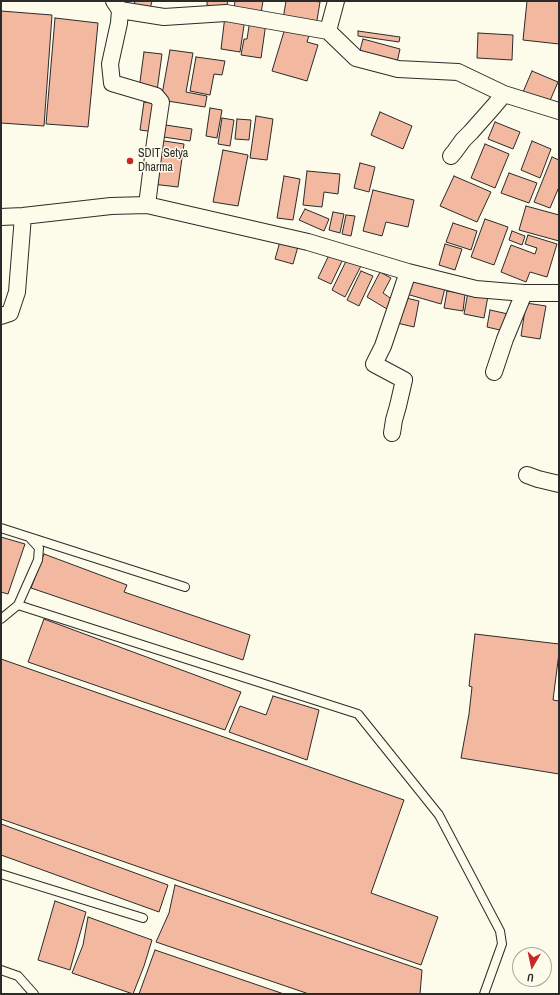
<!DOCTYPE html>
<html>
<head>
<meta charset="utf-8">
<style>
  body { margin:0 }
  #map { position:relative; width:560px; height:995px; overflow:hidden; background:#fdfbea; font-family:"Archivo Narrow",sans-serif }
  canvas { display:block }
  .frame { position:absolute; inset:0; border:2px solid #2b2b2b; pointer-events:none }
  .north { position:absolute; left:512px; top:947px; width:40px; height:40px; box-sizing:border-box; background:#fdfbea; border:1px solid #a9a89e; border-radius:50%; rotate:189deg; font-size:11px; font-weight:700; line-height:16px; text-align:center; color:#2b2b2b }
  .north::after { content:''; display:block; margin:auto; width:14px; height:18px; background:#c62828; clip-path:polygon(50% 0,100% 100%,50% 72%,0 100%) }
</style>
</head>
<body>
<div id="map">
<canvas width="560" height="995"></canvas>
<div class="frame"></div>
<div class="north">U</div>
</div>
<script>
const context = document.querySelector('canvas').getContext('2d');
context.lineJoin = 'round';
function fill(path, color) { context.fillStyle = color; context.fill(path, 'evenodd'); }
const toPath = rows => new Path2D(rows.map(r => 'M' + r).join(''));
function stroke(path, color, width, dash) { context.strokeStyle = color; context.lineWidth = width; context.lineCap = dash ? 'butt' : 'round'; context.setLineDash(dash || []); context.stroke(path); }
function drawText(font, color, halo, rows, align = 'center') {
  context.font = font + ' "Archivo Narrow",sans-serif'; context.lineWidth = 3; context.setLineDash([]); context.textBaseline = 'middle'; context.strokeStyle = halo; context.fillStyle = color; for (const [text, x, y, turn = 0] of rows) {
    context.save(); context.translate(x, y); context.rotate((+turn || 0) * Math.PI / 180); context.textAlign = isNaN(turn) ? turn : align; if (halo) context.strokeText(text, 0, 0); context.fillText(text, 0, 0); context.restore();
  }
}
const building = toPath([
  [135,1,152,1,149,13,133,9,135,1],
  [207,1,228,1,226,9,207,5,207,1],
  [235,1,263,1,261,13,234,9,235,1],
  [286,1,314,1,320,2,316,26,283,19,286,1],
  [527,1,559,1,559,44,523,40,527,1],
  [1,11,52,15,44,126,1,123,1,11],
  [225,16,245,19,240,52,221,49,225,16],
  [55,18,98,23,88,127,46,124,55,18],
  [250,20,266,23,261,58,241,55,244,39,247,39,250,20],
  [286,25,310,32,307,42,318,45,307,81,272,71,286,25],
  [358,31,400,37,399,42,358,36,358,31],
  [478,33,513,35,512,60,477,58,478,33],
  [363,39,400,49,396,67,358,58,363,39],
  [170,50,193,53,186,92,207,96,205,107,161,100,170,50],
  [144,52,162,54,157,91,139,89,144,52],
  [196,57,225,61,222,75,214,74,210,95,190,91,196,57],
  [532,71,558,82,549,103,523,92,532,71],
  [144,102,159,104,155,132,140,130,144,102],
  [210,108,222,110,217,138,206,136,210,108],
  [380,112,412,126,403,149,371,135,380,112],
  [256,116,273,119,267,160,250,158,256,116],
  [222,118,234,120,230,146,218,144,222,118],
  [237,119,251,120,249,140,235,139,237,119],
  [495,122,520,132,513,149,488,139,495,122],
  [159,124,192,129,190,141,157,136,159,124],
  [158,140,184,144,178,187,152,184,158,140],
  [532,141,551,149,540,178,521,170,532,141],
  [485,144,509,154,495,188,471,178,485,144],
  [223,150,248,155,238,206,213,202,223,150],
  [552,157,559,160,559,187,550,208,534,202,552,157],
  [360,163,375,167,369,192,354,188,360,163],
  [307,171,340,174,338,194,324,192,322,207,303,205,307,171],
  [509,173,537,183,529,203,501,193,509,173],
  [284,176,300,179,293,220,277,218,284,176],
  [454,176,491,192,477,222,440,206,454,176],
  [373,190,414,200,408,227,386,222,382,236,363,231,373,190],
  [526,206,559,215,559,241,519,230,526,206],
  [305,209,329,219,324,231,299,220,305,209],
  [333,212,344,214,340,233,329,230,333,212],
  [346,215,355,216,351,236,342,234,346,215],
  [485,219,508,227,494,265,471,257,485,219],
  [453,223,477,231,471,250,446,242,453,223],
  [512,231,525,236,522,245,509,240,512,231],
  [528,235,557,244,547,277,530,272,526,282,501,272,511,245,535,254,537,248,525,244,528,235],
  [281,238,299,243,293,264,275,259,281,238],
  [445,244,462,249,455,270,439,265,445,244],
  [330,253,343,259,331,284,318,278,330,253],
  [348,257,362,264,345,297,332,290,348,257],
  [361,271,373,276,359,306,347,300,361,271],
  [380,272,391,278,383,293,393,300,387,309,367,297,380,272],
  [408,277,445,288,441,304,403,293,408,277],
  [447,291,465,294,463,311,444,308,447,291],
  [468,292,488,296,484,318,464,314,468,292],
  [402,297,419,301,414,327,397,323,402,297],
  [526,303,546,306,540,339,521,336,526,303],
  [490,310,508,314,504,331,487,327,490,310],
  [1,537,25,544,8,594,1,592,1,537],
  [44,554,127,585,124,592,250,635,243,660,31,588,44,554],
  [44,619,241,692,225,730,28,662,44,619],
  [475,634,559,644,559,653,553,700,559,701,559,774,461,758,469,714,472,687,469,686,475,634],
  [1,659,404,800,371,893,438,917,421,965,1,819,1,659],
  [273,696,319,710,307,760,229,732,240,706,266,715,273,696],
  [1,824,168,885,159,912,1,855,1,824],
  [175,885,422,970,420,994,309,994,156,942,169,913,175,885],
  [55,901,86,912,70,970,38,960,55,901],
  [88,917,152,940,144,966,133,994,72,973,83,945,88,917],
  [155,950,284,994,139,994,155,950]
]);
fill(building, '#f2b8a0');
stroke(building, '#2b2b2b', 1);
const service = toPath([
  [1,528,29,537,39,548,38,560,18,605],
  [29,537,185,587],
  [1,619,18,605,358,714,439,815,500,931,502,944,484,994],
  [1,874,143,918],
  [1,970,18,976,34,994]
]);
const minor = toPath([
  [114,1,120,10,119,23,110,64,112,83,156,96,161,102,154,149,147,205],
  [120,10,164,17,226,13,328,31,356,58,398,69,458,72,504,94],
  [328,31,336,1],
  [451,156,455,151,463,140,471,132,494,106,504,94,559,111],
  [1,217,23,216,111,206,147,205,308,242,408,272,476,289,524,293,559,293],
  [1,316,10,313,17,292,23,216],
  [494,372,505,339,524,293],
  [392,433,394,420,398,406,404,380,374,364,383,346,408,272],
  [527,475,538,479,559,484]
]);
stroke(service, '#2b2b2b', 10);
stroke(minor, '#2b2b2b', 18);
stroke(service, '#fdfbea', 8);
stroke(minor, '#fdfbea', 16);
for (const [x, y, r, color] of [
  [130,161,4,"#c62828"]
]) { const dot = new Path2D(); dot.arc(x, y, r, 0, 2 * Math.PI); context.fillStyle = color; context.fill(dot); stroke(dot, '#fdfbea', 1.5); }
drawText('12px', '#2b2b2b', '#fdfbea', [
  ["SDIT Setya",138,154],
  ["Dharma",138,168]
], 'left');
</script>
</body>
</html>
